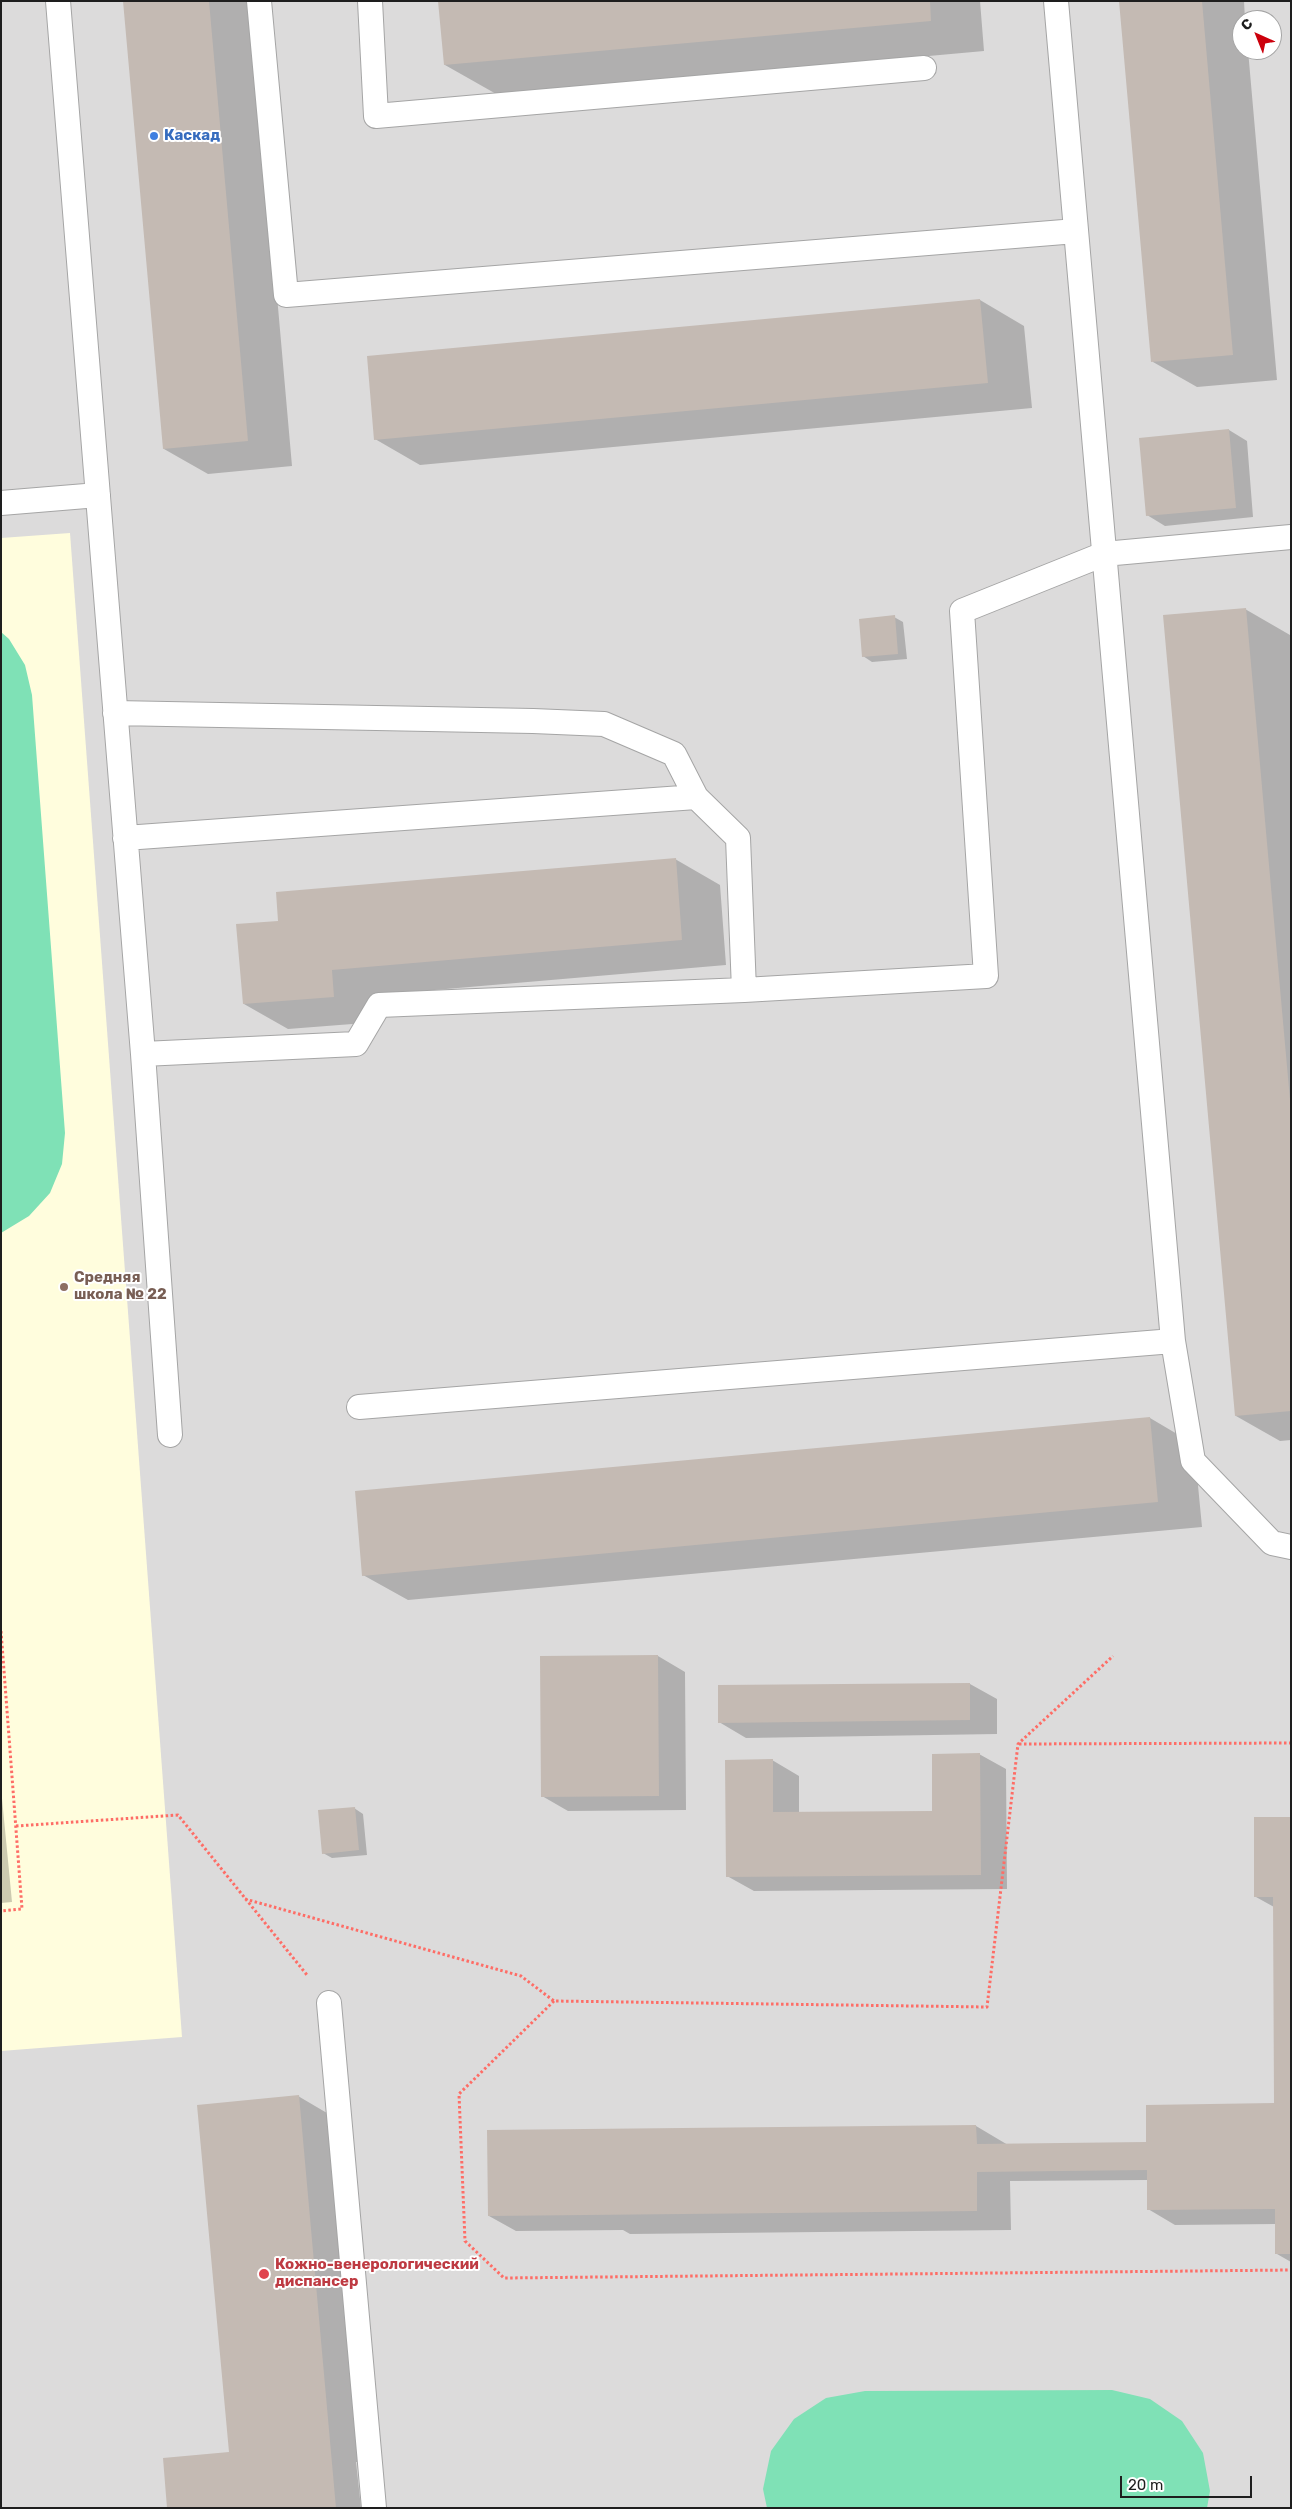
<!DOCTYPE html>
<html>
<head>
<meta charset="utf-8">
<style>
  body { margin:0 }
  #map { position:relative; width:1292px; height:2509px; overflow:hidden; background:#f0ebe4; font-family:Rubik,sans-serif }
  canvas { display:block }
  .frame { position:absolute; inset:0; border:2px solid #1e1e1e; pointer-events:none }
  .north { position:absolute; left:1232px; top:10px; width:50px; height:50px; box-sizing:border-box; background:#fff; border:1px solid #a5a5a5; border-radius:50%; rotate:316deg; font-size:14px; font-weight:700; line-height:20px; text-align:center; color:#1e1e1e }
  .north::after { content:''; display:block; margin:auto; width:18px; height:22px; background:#cc000c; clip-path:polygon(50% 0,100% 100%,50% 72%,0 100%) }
  .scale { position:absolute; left:1120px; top:2476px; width:132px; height:22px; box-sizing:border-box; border:2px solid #1e1e1e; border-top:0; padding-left:6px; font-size:15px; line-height:18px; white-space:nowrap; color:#1e1e1e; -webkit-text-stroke:4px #fff; paint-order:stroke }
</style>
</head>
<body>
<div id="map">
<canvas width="1292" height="2509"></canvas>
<div class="frame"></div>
<div class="north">С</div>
<div class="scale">20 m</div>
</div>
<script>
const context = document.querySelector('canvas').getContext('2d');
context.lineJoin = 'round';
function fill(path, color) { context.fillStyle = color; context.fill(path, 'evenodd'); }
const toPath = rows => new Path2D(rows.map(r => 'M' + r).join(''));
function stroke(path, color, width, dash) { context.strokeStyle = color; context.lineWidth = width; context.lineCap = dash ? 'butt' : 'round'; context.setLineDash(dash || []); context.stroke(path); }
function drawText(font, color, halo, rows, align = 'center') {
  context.font = font + ' Rubik,sans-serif'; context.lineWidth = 4; context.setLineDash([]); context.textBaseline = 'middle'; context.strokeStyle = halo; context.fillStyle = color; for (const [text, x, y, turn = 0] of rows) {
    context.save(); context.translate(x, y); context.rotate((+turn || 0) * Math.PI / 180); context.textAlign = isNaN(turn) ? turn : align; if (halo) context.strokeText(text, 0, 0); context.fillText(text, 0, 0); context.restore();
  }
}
fill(toPath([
  [1,1,1291,1,1291,2508,1,2508],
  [1242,20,1272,20,1272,50,1242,50]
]), '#dcdbdb');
fill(toPath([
  [70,533,182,2037,1,2051,1,538]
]), '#fffddd');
fill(toPath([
  [1,632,9,639,25,665,32,695,65,1133,62,1164,50,1193,29,1216,1,1233],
  [1112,2390,1150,2399,1182,2421,1203,2453,1210,2491,1207,2508,767,2508,763,2489,771,2451,794,2419,826,2398,865,2391]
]), '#7fe1b6');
fill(toPath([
  [124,1,251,1,292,466,208,474,164,449],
  [439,1,980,1,984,51,498,95,445,65],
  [1120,1,1244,1,1245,20,1242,20,1242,50,1248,50,1277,380,1197,387,1153,362],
  [980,300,1024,326,1032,408,420,465,375,439],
  [1229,430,1247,441,1253,517,1165,526,1147,515],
  [1245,609,1290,635,1291,645,1291,1440,1280,1441,1236,1416],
  [894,617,903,622,907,659,872,662,863,656],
  [675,859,720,885,726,965,376,995,378,1022,288,1029,244,1004,280,922],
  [1150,1418,1194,1444,1202,1527,408,1600,363,1575],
  [658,1656,685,1672,686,1810,568,1811,542,1796,541,1657],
  [970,1684,997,1699,997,1734,746,1738,719,1722,719,1686],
  [979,1754,1006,1769,1007,1889,754,1891,727,1876,772,1760,799,1776,799,1813,934,1812],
  [1,1788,12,1902,1,1903],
  [354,1808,363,1814,367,1855,332,1858,323,1853],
  [1291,1818,1291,2262,1277,2254,1276,2224,1175,2225,1148,2209,1148,2180,1010,2181,1011,2230,630,2234,623,2230,516,2231,489,2216,976,2126,1008,2145,1148,2143,1275,2105,1274,1907,1256,1897],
  [298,2096,332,2116,363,2462,356,2462,361,2508,169,2508,233,2453]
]), '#0003');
fill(toPath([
  [123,1,209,1,248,441,163,449],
  [438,1,930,1,931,21,444,65],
  [1119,1,1202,1,1233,355,1151,362],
  [980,299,988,383,374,440,367,356],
  [1229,429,1236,508,1146,516,1139,438],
  [1246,608,1291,1111,1291,1411,1235,1416,1163,615],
  [895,615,898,654,862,657,859,619],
  [676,858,682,940,332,970,334,997,243,1004,236,924,278,921,276,892],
  [1150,1417,1158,1502,362,1576,355,1491],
  [658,1655,659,1796,541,1797,540,1656],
  [970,1683,970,1720,718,1723,718,1685],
  [980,1753,981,1875,726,1877,725,1760,773,1759,773,1812,932,1811,932,1754],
  [355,1807,359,1850,322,1854,318,1810],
  [1254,1817,1291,1817,1291,2254,1275,2254,1275,2209,1147,2210,1147,2170,977,2172,977,2211,488,2216,487,2130,976,2125,977,2144,1146,2142,1146,2105,1274,2103,1273,1897,1254,1897],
  [299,2095,336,2508,167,2508,163,2458,229,2452,197,2105]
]), '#c4bab3');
const service = toPath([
  [58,1,143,1054,170,1435],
  [259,1,286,295,1076,231],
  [370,1,376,116,924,68],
  [1056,1,1173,1341,1193,1461,1272,1543,1291,1547],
  [1,503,98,495],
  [115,713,533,721,604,724,674,754,696,797],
  [125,838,696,797,738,838,744,990,986,976,962,611,1104,554,1291,537],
  [143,1054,356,1044,379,1005,744,990],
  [359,1407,1173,1341],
  [329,2003,374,2508]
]);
stroke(service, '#a5a5a5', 26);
stroke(toPath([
  [1,1631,22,1909,1,1911],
  [1019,1744,1291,1743],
  [16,1826,178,1815,307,1975],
  [245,1899,521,1976,554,2001,987,2007,1018,1744,1113,1656],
  [554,2001,459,2094,465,2241,504,2278,1291,2270]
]), '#fe6d66', 3, [2.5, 2.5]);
stroke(service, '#fff', 24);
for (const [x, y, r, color] of [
  [154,136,5,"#3f7fe0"],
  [64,1287,5,"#8d6e63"],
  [264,2274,6,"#e0444e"]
]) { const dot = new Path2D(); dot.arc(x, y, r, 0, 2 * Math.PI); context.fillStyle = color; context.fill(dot); stroke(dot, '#fff', 2); }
drawText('bold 15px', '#366cbe', '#fff', [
  ["Каскад",164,136]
], 'left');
drawText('bold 15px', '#785e54', '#fff', [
  ["Средняя",74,1278],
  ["школа № 22",74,1295]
], 'left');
drawText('bold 15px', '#be3a42', '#fff', [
  ["Кожно-венерологический",275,2265],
  ["диспансер",275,2282]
], 'left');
</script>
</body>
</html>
